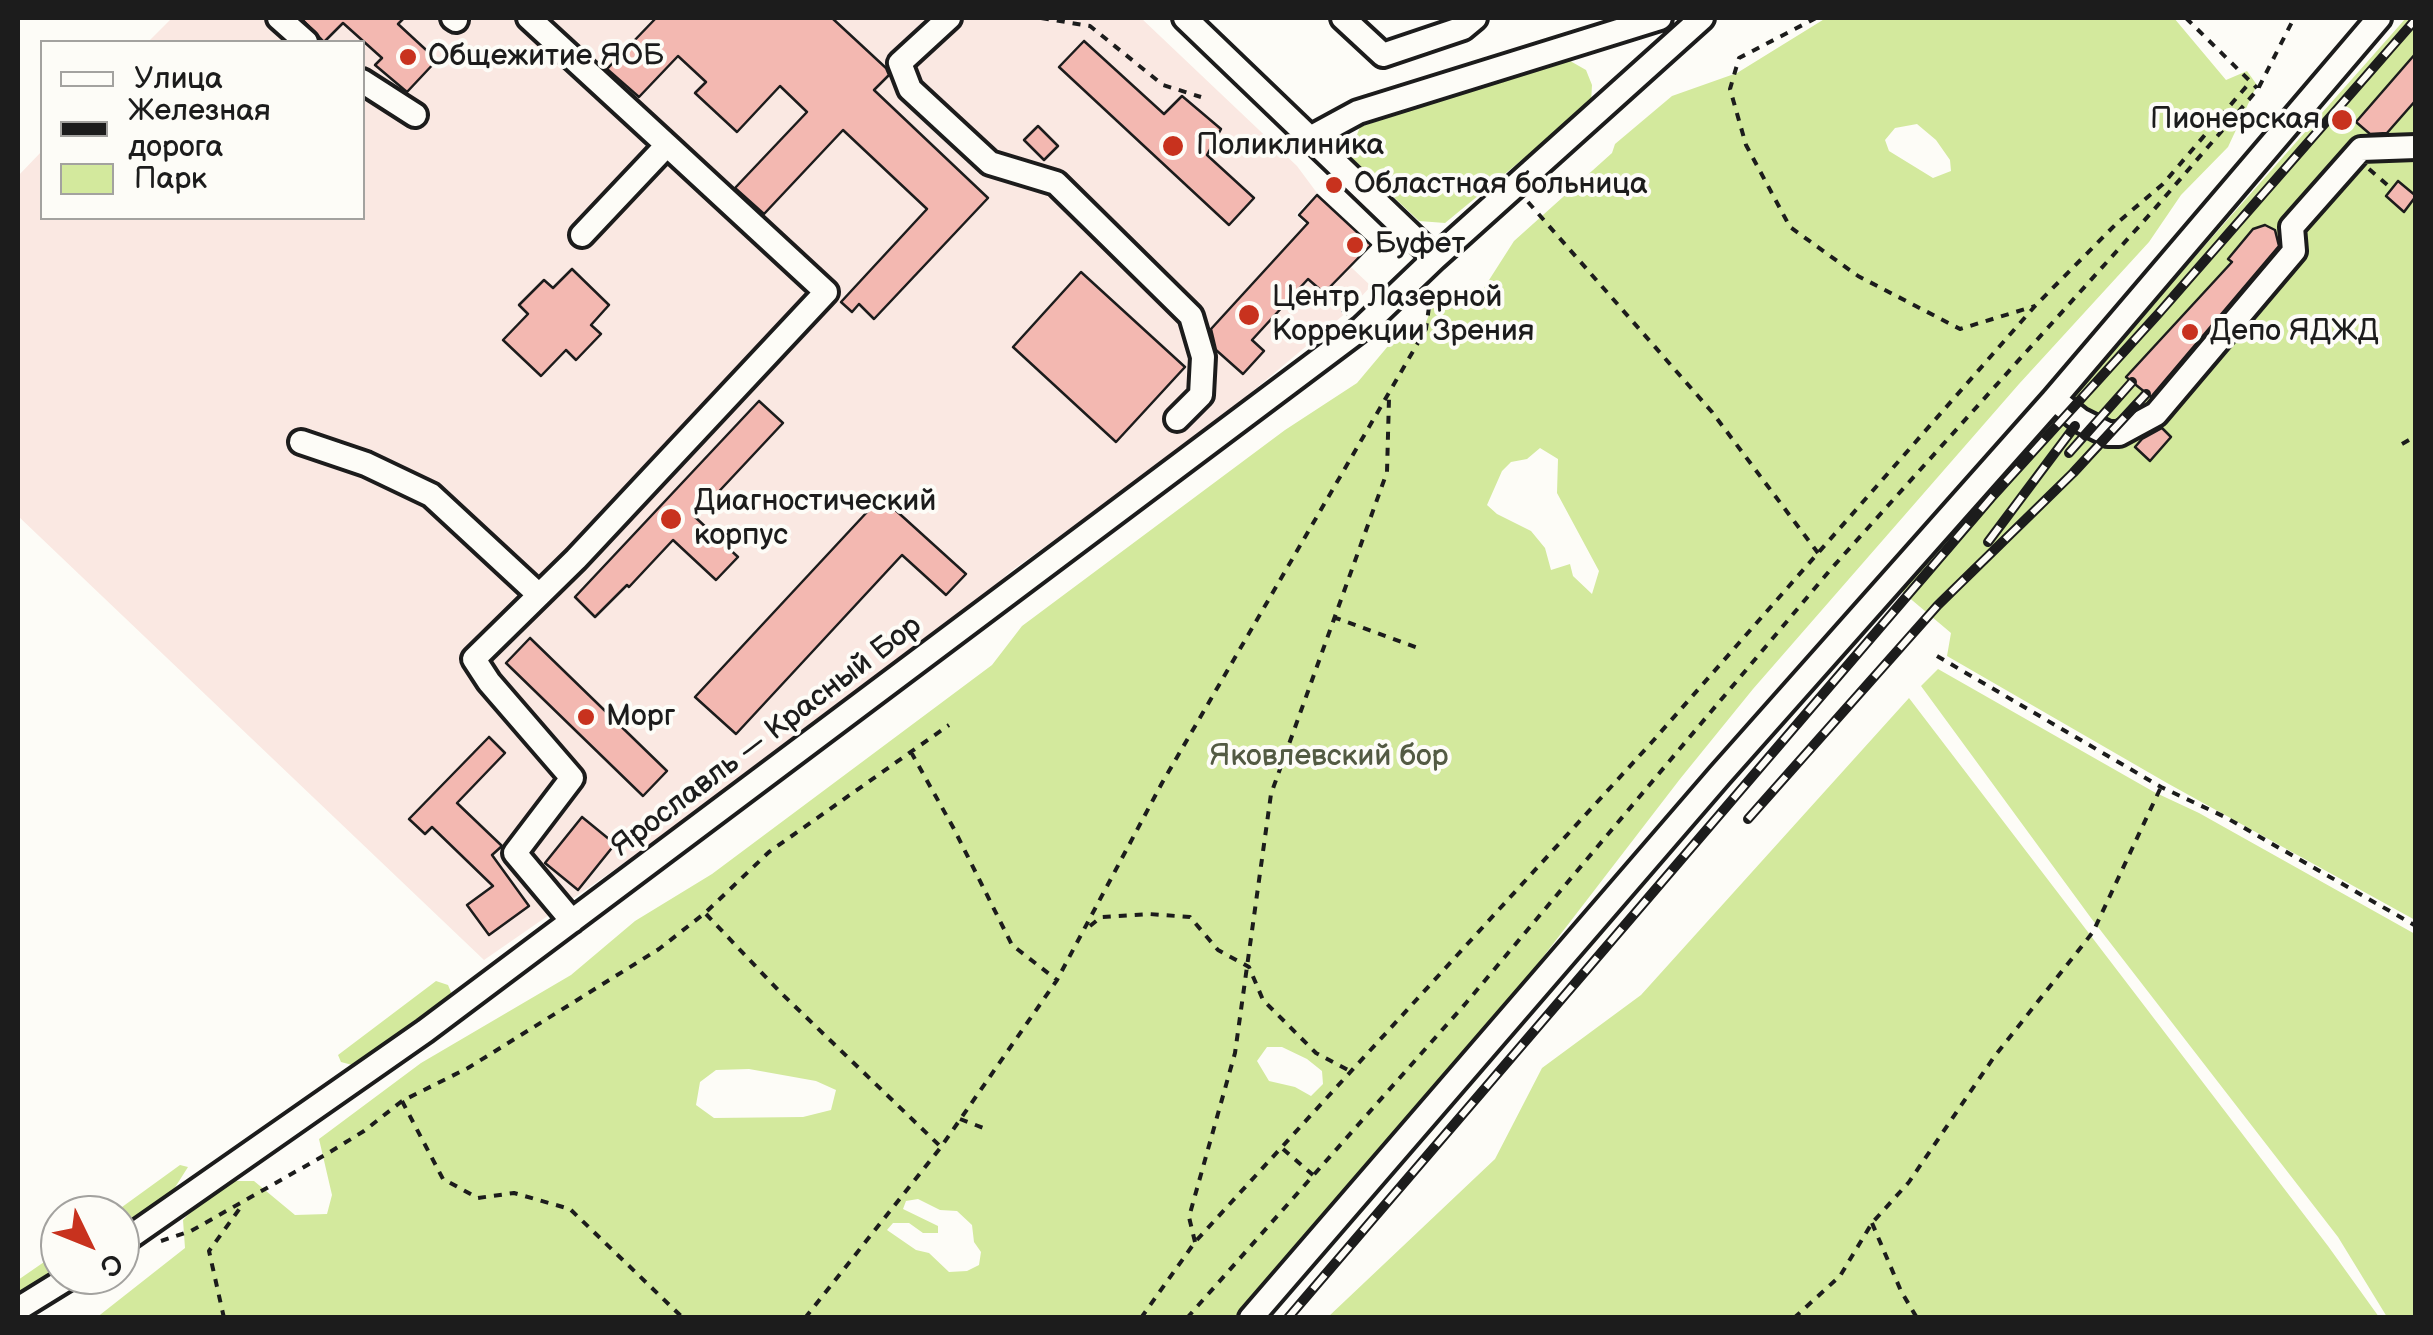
<!DOCTYPE html>
<html>
<head>
<meta charset="utf-8">
<style>
  body { margin:0 }
  #map { position:relative; width:2433px; height:1335px; overflow:hidden; background:#fdfcf7; font-family:"Balsamiq Sans",sans-serif }
  canvas { display:block }
  .frame { position:absolute; inset:0; border:20px solid #1c1c1c; pointer-events:none }
  .legend { position:absolute; left:40px; top:40px; width:325px; height:180px; box-sizing:border-box; background:#fdfcf7; border:2px solid #a3a29f; margin:0; padding:12px 18px; list-style:none; font-size:30px; color:#1c1c1c }
  .legend li { display:flex; align-items:center; gap:20px; height:50px }
  .legend b { width:50px; border:2px solid #a3a29f }
  .north { position:absolute; left:40px; top:1195px; width:100px; height:100px; box-sizing:border-box; background:#fdfcf7; border:2px solid #a3a29f; border-radius:50%; rotate:133deg; font-size:28px; font-weight:700; line-height:40px; text-align:center; color:#1c1c1c }
  .north::after { content:''; display:block; margin:auto; width:35px; height:45px; background:#c8321e; clip-path:polygon(50% 0,100% 100%,50% 72%,0 100%) }
</style>
</head>
<body>
<div id="map">
<canvas width="2433" height="1335"></canvas>
<div class="frame"></div>
<ul class="legend">
<li><b style="height:12px;background:#fdfcf7"></b>Улица</li>
<li><b style="height:12px;background:#1c1c1c"></b>Железная дорога</li>
<li><b style="height:28px;background:#d3e99d"></b>Парк</li>
</ul>
<div class="north">С</div>
</div>
<script>
const context = document.querySelector('canvas').getContext('2d');
context.lineJoin = 'round';
function fill(path, color) { context.fillStyle = color; context.fill(path, 'evenodd'); }
const toPath = rows => new Path2D(rows.map(r => 'M' + r).join(''));
function stroke(path, color, width, dash) { context.strokeStyle = color; context.lineWidth = width; context.lineCap = dash ? 'butt' : 'round'; context.setLineDash(dash || []); context.stroke(path); }
function drawText(font, color, halo, rows, align = 'center') {
  context.font = font + ' "Balsamiq Sans",sans-serif'; context.lineWidth = 8; context.setLineDash([]); context.textBaseline = 'middle'; context.strokeStyle = halo; context.fillStyle = color; for (const [text, x, y, turn = 0] of rows) {
    context.save(); context.translate(x, y); context.rotate((+turn || 0) * Math.PI / 180); context.textAlign = isNaN(turn) ? turn : align; if (halo) context.strokeText(text, 0, 0); context.fillText(text, 0, 0); context.restore();
  }
}
fill(toPath([
  [172,18,1141,18,1297,166,1317,193,1296,215,1371,286,1347,312,1197,438,1011,571,959,619,682,823,484,960,18,516,18,176,42,151,42,218,362,218,362,42,148,42]
]), '#fae8e2');
fill(toPath([
  [1826,18,2174,18,2226,80,2247,71,2257,85,2228,147,2181,195,2149,242,2019,384,1753,689,1680,779,1493,1022,1237,1317,96,1318,185,1248,183,1220,197,1205,231,1181,254,1181,295,1215,327,1214,332,1195,319,1139,421,1063,571,975,635,921,712,874,992,665,1022,626,1285,430,1357,383,1399,333,1413,334,1425,325,1433,304,1482,291,1514,241,1612,153,1615,144,1672,96,1737,73],
  [1917,124,1936,140,1950,160,1951,171,1933,178,1889,151,1885,140,1895,128],
  [1540,448,1558,459,1557,493,1599,571,1592,594,1573,576,1570,564,1551,570,1545,548,1531,531,1497,514,1487,505,1502,471,1511,462,1527,459],
  [1267,1047,1282,1047,1307,1059,1322,1071,1323,1084,1311,1096,1295,1087,1269,1081,1257,1061],
  [749,1069,816,1081,836,1090,831,1110,803,1117,714,1118,696,1105,700,1082,716,1070],
  [918,1199,940,1210,957,1211,972,1225,974,1242,981,1252,979,1265,967,1271,949,1272,929,1253,916,1250,887,1230,893,1223,909,1223,923,1233,938,1233,938,1226,903,1209,906,1201],
  [2406,18,2415,18,2415,920,2167,783,1947,656,1951,633,1900,590],
  [1565,58,1586,70,1592,85,1591,103,1445,223,1419,221,1349,155,1360,127],
  [1938,669,2154,792,2199,813,2415,934,2415,1317,2387,1317,2338,1237,2091,918,1921,686],
  [1909,698,2328,1246,2379,1317,1328,1317,1495,1159,1542,1068,1641,995],
  [436,981,448,985,453,997,356,1066,341,1062,338,1055],
  [180,1165,188,1167,174,1189,120,1233,120,1215,111,1215],
  [60,1251,60,1272,18,1299,18,1280]
]), '#d3e99d');
const building = toPath([
  [301,18,404,18,398,24,437,60,407,92,375,65,382,58,343,23,324,42,301,18],
  [656,18,832,18,886,68,889,75,874,90,988,198,874,319,859,304,852,312,841,302,927,209,843,130,764,214,735,188,807,112,780,86,737,132,695,93,706,82,678,56,639,97,607,69,656,18],
  [1084,41,1164,114,1182,96,1221,129,1207,155,1254,198,1229,225,1059,67,1084,41],
  [2416,53,2416,100,2387,133,2370,134,2356,122,2416,53],
  [1038,126,1058,146,1044,160,1024,140,1038,126],
  [2398,181,2416,196,2404,212,2386,196,2398,181],
  [1317,195,1371,245,1324,293,1308,279,1252,340,1264,351,1243,374,1216,350,1211,329,1308,223,1299,215,1317,195],
  [2265,225,2275,230,2279,246,2151,397,2126,377,2232,262,2228,259,2253,229,2265,225],
  [572,269,609,305,591,325,601,334,576,360,566,350,541,376,503,340,528,314,519,305,544,280,553,288,572,269],
  [1081,272,1185,367,1116,442,1013,347,1081,272],
  [759,401,783,423,695,517,738,557,716,580,673,540,629,587,627,585,595,617,575,597,759,401],
  [2162,428,2171,437,2150,461,2135,447,2142,439,2162,428],
  [881,497,966,574,946,595,902,555,736,734,695,697,881,497],
  [530,638,667,771,643,796,506,663,530,638],
  [489,737,505,753,457,803,502,846,492,855,529,906,489,935,467,905,493,886,432,827,425,834,409,819,489,737],
  [582,817,615,844,578,890,545,863,582,817]
]);
fill(building, '#f3b8b1');
stroke(building, '#1c1c1c', 2.5);
const minor = toPath([
  [279,18,306,42],
  [453,18,456,20],
  [529,18,667,145,582,235],
  [949,18,900,63,910,89,990,163,1056,183,1191,316,1203,357,1201,395,1177,419],
  [1185,18,1435,258],
  [1343,18,1383,55,1463,28,1475,18],
  [362,81,415,115],
  [1312,137,1358,112,1660,18],
  [2054,399,2080,420,2108,434,2119,434,2156,414,2294,251,2292,227,2361,149,2416,147],
  [301,442,366,464,431,495,539,595],
  [572,921,515,853,572,778,489,682,474,659,576,559,826,292,667,145],
  [120,1244,425,1031,1362,328,1435,258,1702,18],
  [18,1309,73,1275],
  [1251,1318,1720,775,2054,399,2379,18]
]);
stroke(minor, '#1c1c1c', 30);
stroke(toPath([
  [1041,18,1090,26,1163,85,1201,97],
  [1816,18,1739,58,1730,89,1746,145,1790,227,1858,276,1960,329,2035,306],
  [2186,18,2257,88],
  [2369,169,2392,189],
  [1528,202,1712,412,1818,553],
  [1329,301,1348,314],
  [2402,444,2416,436],
  [1333,617,1418,648],
  [1937,656,2161,787,2225,817,2416,926],
  [911,752,954,829,1012,945,1057,980],
  [706,914,780,992,941,1147],
  [1090,926,1101,917,1149,914,1190,917,1218,950,1249,967,1263,1000,1316,1053,1352,1072],
  [402,1101,443,1179,478,1198,514,1193,570,1209,683,1318],
  [960,1119,986,1129],
  [1283,1149,1313,1175],
  [1872,1223,1901,1291,1917,1318],
  [161,1241,191,1231,325,1155,364,1131,402,1101,468,1068,659,949,705,913,769,852,949,725],
  [1195,1242,1189,1217,1235,1053,1271,794,1387,472,1389,398],
  [224,1318,209,1251,243,1204],
  [805,1318,941,1147,1057,980,1162,783,1426,329,1431,292],
  [1141,1318,1195,1242,1652,742,2035,306,2117,223,2163,184,2251,81],
  [1187,1318,1466,1003,1831,569,2151,213,2258,89,2294,18],
  [1794,1318,1840,1276,1872,1223,1909,1182,1994,1057,2093,932,2161,787]
]), '#1c1c1c', 4, [8, 8]);
stroke(minor, '#fdfcf7', 22);
const rail = toPath([
  [2069,453,2132,382],
  [1988,542,2075,426],
  [1748,819,1938,605,2073,473,2146,394],
  [1288,1318,1991,498,2159,313,2416,19]
]);
stroke(rail, '#1c1c1c', 10);
stroke(rail, '#fdfcf7', 6, [19]);
for (const [x, y, r, color] of [
  [408,57,10,"#c8321e"],
  [2342,120,12,"#c8321e"],
  [1173,146,12,"#c8321e"],
  [1334,185,10,"#c8321e"],
  [1355,245,10,"#c8321e"],
  [1249,315,12,"#c8321e"],
  [2190,332,10,"#c8321e"],
  [671,519,12,"#c8321e"],
  [586,717,10,"#c8321e"]
]) { const dot = new Path2D(); dot.arc(x, y, r, 0, 2 * Math.PI); context.fillStyle = color; context.fill(dot); stroke(dot, '#fdfcf7', 4); }
drawText('30px', '#1c1c1c', '#fdfcf7', [
  ["Общежитие ЯОБ",428,57],
  ["Пионерская",2320,120,"right"],
  ["Поликлиника",1196,146],
  ["Областная больница",1354,185],
  ["Буфет",1375,245],
  ["Центр Лазерной",1272,298],
  ["Коррекции Зрения",1272,332],
  ["Депо ЯДЖД",2210,332],
  ["Диагностический",694,502],
  ["корпус",694,536],
  ["Морг",606,717]
], 'left');
drawText('30px', '#1c1c1c', '#fdfcf7', [
  ["Ярославль — Красный Бор",767,737,-37]
]);
drawText('30px', '#535a43', '#fdfcf7', [
  ["Яковлевский бор",1329,757]
]);
</script>
</body>
</html>
